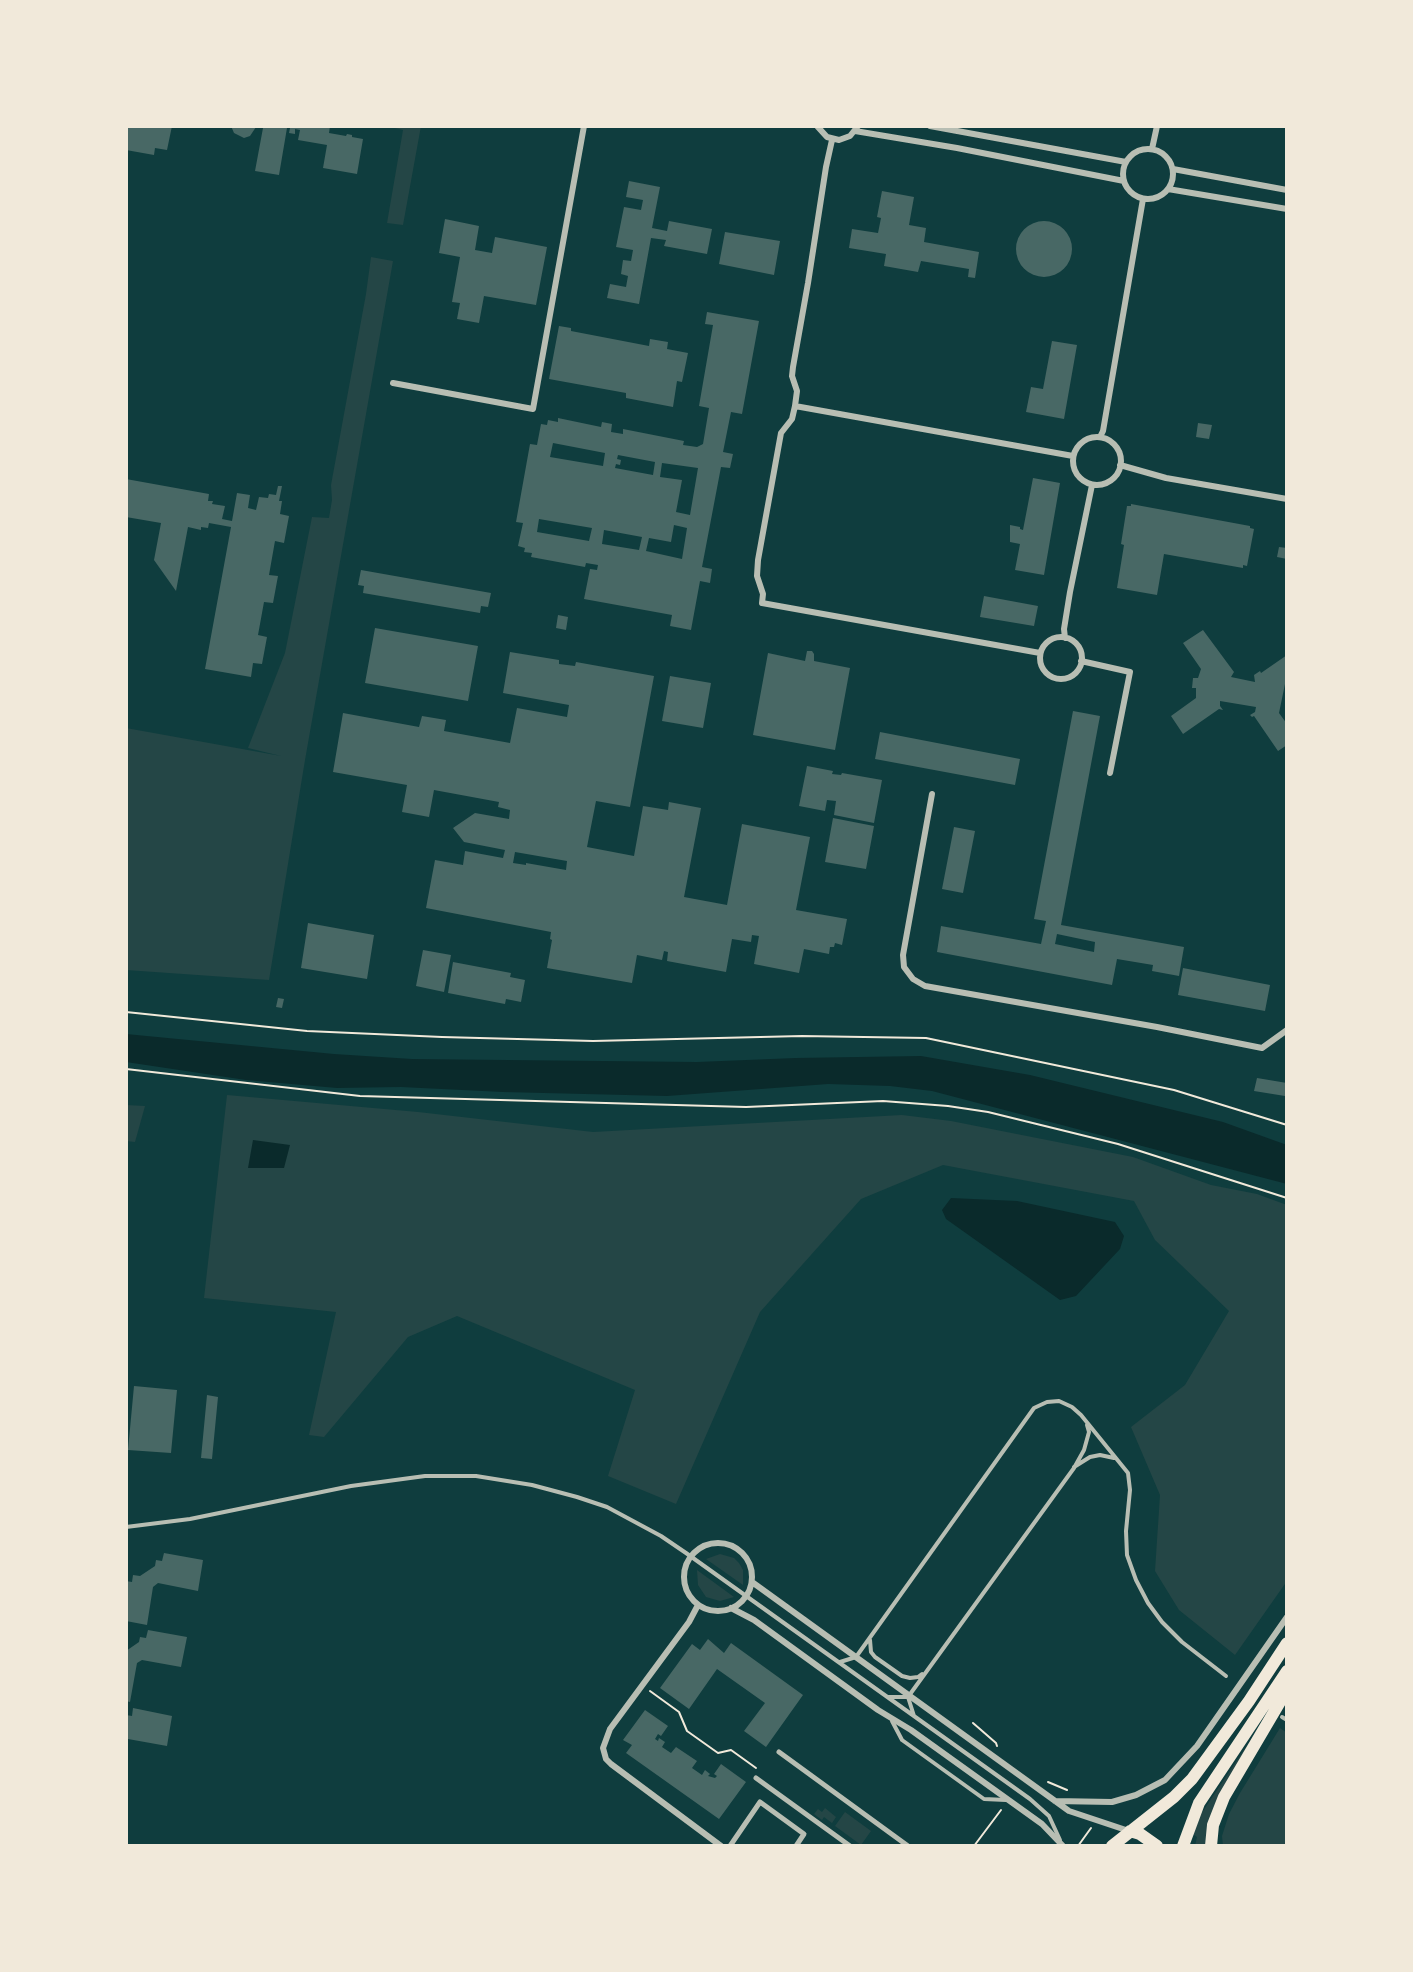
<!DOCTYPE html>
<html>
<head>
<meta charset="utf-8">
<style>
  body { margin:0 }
  #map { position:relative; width:1413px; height:1972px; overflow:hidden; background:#0f3d3e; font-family:"Playfair Display",serif }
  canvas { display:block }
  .frame { position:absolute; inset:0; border:128px solid #f1e9da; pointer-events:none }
</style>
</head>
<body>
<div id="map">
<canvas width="1413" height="1972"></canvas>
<div class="frame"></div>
</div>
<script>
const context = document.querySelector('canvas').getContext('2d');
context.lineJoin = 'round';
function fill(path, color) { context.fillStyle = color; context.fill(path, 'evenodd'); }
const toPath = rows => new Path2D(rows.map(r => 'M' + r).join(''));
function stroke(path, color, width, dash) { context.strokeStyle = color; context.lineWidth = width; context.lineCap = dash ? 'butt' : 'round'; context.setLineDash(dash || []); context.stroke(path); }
fill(toPath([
  [387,126,421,126,403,225,387,223,403,130],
  [371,257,393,261,305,760,269,980,126,970,126,728,281,756,248,748,285,653,312,517,329,518,332,500,331,485,366,294],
  [227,1095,418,1112,593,1132,902,1115,951,1121,1133,1157,1211,1185,1257,1194,1287,1205,1287,1581,1235,1655,1179,1610,1155,1571,1160,1495,1131,1427,1185,1385,1229,1311,1155,1240,1134,1201,943,1165,861,1199,760,1312,676,1504,608,1476,635,1390,457,1316,408,1337,324,1437,309,1435,336,1312,204,1298],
  [126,1105,145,1106,135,1142,126,1141],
  [720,1554,734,1558,739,1563,743,1570,743,1585,706,1559],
  [697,1570,734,1597,720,1601,706,1597,698,1585],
  [1287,1679,1287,1685,1225,1790,1207,1846,1195,1846,1197,1837,1193,1834,1201,1814,1250,1741],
  [1280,1728,1287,1733,1287,1846,1223,1846,1222,1836,1229,1814,1240,1793],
  [825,1808,836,1817,832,1823,824,1817,822,1820,814,1814,818,1809,822,1812],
  [845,1812,871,1831,861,1845,835,1826]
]), '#244646');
fill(toPath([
  [126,1034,334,1054,412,1059,697,1062,796,1058,921,1056,1030,1075,1223,1122,1287,1145,1287,1184,932,1091,890,1086,828,1084,667,1096,503,1092,401,1087,337,1088,246,1080,126,1062],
  [253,1140,290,1145,284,1168,248,1168],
  [951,1198,1017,1201,1115,1222,1124,1236,1120,1249,1076,1296,1060,1300,946,1219,942,1210]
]), '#0a2a2b');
fill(toPath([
  [126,126,172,126,167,150,155,148,154,155,126,150],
  [231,126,330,126,329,133,346,136,347,134,352,135,352,137,363,139,357,174,323,168,327,145,298,140,300,130,295,129,295,134,289,133,290,128,287,128,279,175,255,171,263,128,256,127,250,136,244,138,234,133],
  [629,181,660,187,652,228,667,231,669,221,712,229,707,254,664,246,666,240,651,238,639,304,607,298,610,284,626,287,628,276,621,274,623,260,631,261,633,250,616,247,624,207,641,210,643,200,626,197],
  [882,191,914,197,909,225,926,228,924,242,979,252,975,278,968,277,969,269,921,261,918,272,884,266,886,254,849,248,852,229,878,233,881,218,877,217],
  [445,219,479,226,475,250,492,253,495,237,547,247,536,305,484,296,479,323,457,319,460,303,452,302,460,257,439,253],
  '1016 249a28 28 0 1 1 56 0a28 28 0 1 1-56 0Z',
  [725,232,780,241,774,275,719,264],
  [707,312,759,321,742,414,731,412,723,452,733,454,730,468,721,467,702,567,712,569,710,583,700,581,691,630,670,626,672,615,584,599,590,569,597,570,598,565,586,563,585,567,531,557,532,553,524,552,525,548,518,546,523,523,516,522,530,444,537,445,541,424,547,425,548,420,558,422,558,418,601,427,602,422,612,424,611,432,623,434,623,429,684,441,683,445,697,447,703,444,709,408,699,406,713,325,705,324],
  [553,443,605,453,603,466,550,457],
  [618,455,655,462,653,475,615,468,616,464,620,465,621,460,617,459],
  [662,463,698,468,690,515,676,512,682,480,660,477],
  [539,519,592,528,589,541,537,532],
  [674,525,687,528,682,559,646,551,649,538,671,542],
  [604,530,642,537,639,550,602,544],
  [559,326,571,328,571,331,649,346,650,339,668,342,667,349,688,353,682,382,677,381,673,407,626,398,626,393,549,379],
  [1052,341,1077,345,1064,419,1026,412,1031,387,1043,389],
  [1198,423,1212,425,1209,439,1196,437],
  [1033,478,1060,483,1044,575,1015,570,1020,544,1010,542,1010,525,1020,527,1020,529,1023,530],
  [126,479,209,494,208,501,213,501,212,504,225,506,222,519,232,521,237,493,250,495,248,508,256,510,259,497,268,498,269,494,276,495,278,486,282,486,279,501,282,501,280,514,289,516,284,543,275,541,269,575,278,576,273,603,264,602,258,635,267,637,262,664,253,663,251,677,205,669,231,527,209,523,208,528,201,527,201,530,188,527,176,591,154,560,161,523,126,517],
  [1131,504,1250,526,1250,528,1254,529,1247,566,1243,565,1243,568,1164,554,1157,595,1117,588,1124,545,1121,544,1127,506,1131,506],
  [1279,547,1287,548,1287,559,1277,557],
  [361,570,491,593,488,607,481,606,480,613,363,593,364,586,358,585],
  [984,596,1038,606,1034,626,980,617],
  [558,615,568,617,566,630,556,628],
  [375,628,478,646,468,701,365,683],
  [1203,630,1234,672,1231,677,1255,682,1254,675,1260,671,1261,673,1287,655,1287,683,1285,684,1279,713,1287,724,1287,745,1278,751,1254,716,1252,717,1250,715,1255,712,1256,707,1220,701,1220,706,1223,710,1219,709,1183,734,1171,716,1196,698,1196,688,1192,688,1193,678,1198,678,1201,669,1183,643],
  [807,651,812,651,814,654,814,661,850,668,835,750,753,735,768,653,805,661],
  [510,652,559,660,559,664,575,666,576,662,654,676,630,807,596,801,587,847,634,856,643,806,668,810,669,802,701,808,684,897,727,905,742,824,810,837,796,910,847,919,842,945,835,943,834,947,830,947,829,954,804,949,799,973,754,964,759,936,752,935,751,942,732,939,726,972,667,961,668,952,664,951,662,960,637,955,632,983,547,968,552,940,550,939,551,932,426,908,435,860,463,865,465,851,503,858,505,850,464,842,453,828,475,813,509,819,510,810,498,807,499,802,434,790,429,817,402,812,407,785,333,772,343,713,419,727,422,716,446,720,444,731,510,743,517,708,567,717,569,705,503,693],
  [515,852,567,861,566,870,526,863,526,865,513,863],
  [670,676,711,683,703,728,662,721],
  [1073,711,1100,716,1061,925,1184,947,1179,976,1152,971,1153,965,1117,959,1112,985,937,952,941,926,1041,944,1046,921,1034,919],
  [1057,934,1095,942,1094,952,1055,944],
  [880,732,1020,759,1015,785,875,759],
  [807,766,833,771,832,774,841,775,842,773,882,780,874,823,834,815,836,801,827,800,825,811,799,806],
  [833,818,874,826,866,869,825,862],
  [954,827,975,831,963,893,942,889],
  [308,923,374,935,367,979,301,968],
  [423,950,451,955,444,992,416,986],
  [453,962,511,973,510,977,525,980,521,1002,506,999,505,1004,448,993],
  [1183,968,1270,985,1265,1011,1178,995],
  [278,998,284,999,282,1008,276,1007],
  [1257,1078,1287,1083,1285,1096,1254,1091],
  [134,1386,177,1390,171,1453,128,1450],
  [207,1395,218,1397,212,1459,201,1458],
  [164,1553,203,1560,198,1591,158,1583,153,1587,147,1625,126,1621,126,1581,132,1582,133,1575,140,1576,155,1566,156,1560,162,1561],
  [148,1630,187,1637,181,1667,142,1660,137,1663,130,1702,126,1701,126,1651,139,1642,140,1637,146,1638],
  [708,1639,724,1653,731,1643,803,1695,766,1747,744,1731,765,1703,717,1669,689,1709,660,1688,692,1644,700,1650],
  [133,1708,172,1716,167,1746,128,1739,126,1740,126,1715,132,1716],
  [645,1710,668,1726,661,1736,658,1734,655,1739,658,1741,659,1738,665,1742,662,1747,671,1753,676,1747,697,1761,692,1768,702,1775,705,1770,710,1774,708,1776,715,1778,717,1776,714,1774,721,1764,746,1782,719,1819,626,1753,632,1745,623,1740]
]), '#486865');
stroke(toPath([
  [126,1012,307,1031,442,1037,593,1041,802,1036,926,1038,1174,1090,1287,1125],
  [126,1069,360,1096,746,1107,883,1101,948,1106,988,1112,1118,1144,1287,1198],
  [650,1691,679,1712,687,1731,718,1753,731,1750,756,1768],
  [973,1723,996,1743,997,1746],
  [1048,1782,1067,1790],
  [974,1846,1001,1810],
  [1078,1846,1091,1828]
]), '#f1e9da', 2);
stroke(toPath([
  [1074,1467,1090,1457,1100,1455,1114,1458],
  [126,1527,190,1519,351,1486,425,1476,476,1476,532,1485,577,1497,607,1507,661,1536,686,1553,1030,1799,1049,1816,1060,1840],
  [870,1640,871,1652,875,1657,902,1676,910,1678,918,1677,922,1674],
  [840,1662,856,1657,1034,1408,1047,1402,1059,1401,1072,1407,1081,1415,1128,1473,1130,1490,1126,1531,1127,1555,1136,1580,1148,1603,1162,1622,1182,1642,1226,1676],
  [888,1697,908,1697],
  [908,1697,1074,1468,1084,1450,1089,1432,1087,1425],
  [908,1697,914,1716],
  [1282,1717,1287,1720],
  [892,1721,902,1740,984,1799,1006,1800]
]), '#b8beb3', 4);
stroke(toPath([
  [779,1752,908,1846],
  [756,1778,850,1846],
  [730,1846,760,1802,804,1834,796,1846]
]), '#b8beb3', 5);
stroke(toPath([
  [817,126,827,137,839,140,850,136,858,126],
  [930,126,1126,162],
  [855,131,957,148,1124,181],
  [832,140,826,167,808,283,793,367,792,376,797,391,795,406,792,419,781,433,758,560,757,576,763,594,762,603,1040,653],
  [1152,149,1157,126],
  '1123 174a25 25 0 1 1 50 0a25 25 0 1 1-50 0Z',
  [1173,169,1287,190],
  [1168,189,1287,209],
  [393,383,533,409,584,126],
  [795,406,1073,456],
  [1100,437,1103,431,1143,199],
  '1073 461a24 24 0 1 1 48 0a24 24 0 1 1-48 0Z',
  [1120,465,1166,478,1287,499],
  '1040 658a21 21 0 1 1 42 0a21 21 0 1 1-42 0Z',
  [1065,638,1064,629,1070,592,1092,485],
  [1081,661,1130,672,1110,773],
  [932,794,903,955,904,967,913,979,925,986,1157,1027,1262,1048,1287,1030],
  '684 1577a34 34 0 1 1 68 0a34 34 0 1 1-68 0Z',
  [752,1582,1069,1811,1129,1831],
  [698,1605,689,1622,610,1729,603,1748,606,1759,611,1764,721,1846],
  [731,1608,754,1620,878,1710,911,1730,1042,1824,1063,1846],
  [1055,1801,1112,1802,1136,1795,1165,1780,1197,1746,1287,1617]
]), '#b8beb3', 6);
stroke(toPath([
  [1130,1831,1140,1834,1157,1846],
  [1112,1846,1174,1797,1192,1779,1249,1701,1287,1643],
  [1183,1846,1199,1803,1287,1671],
  [1211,1846,1213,1825,1224,1797,1287,1690]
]), '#f1e9da', 12);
</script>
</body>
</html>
